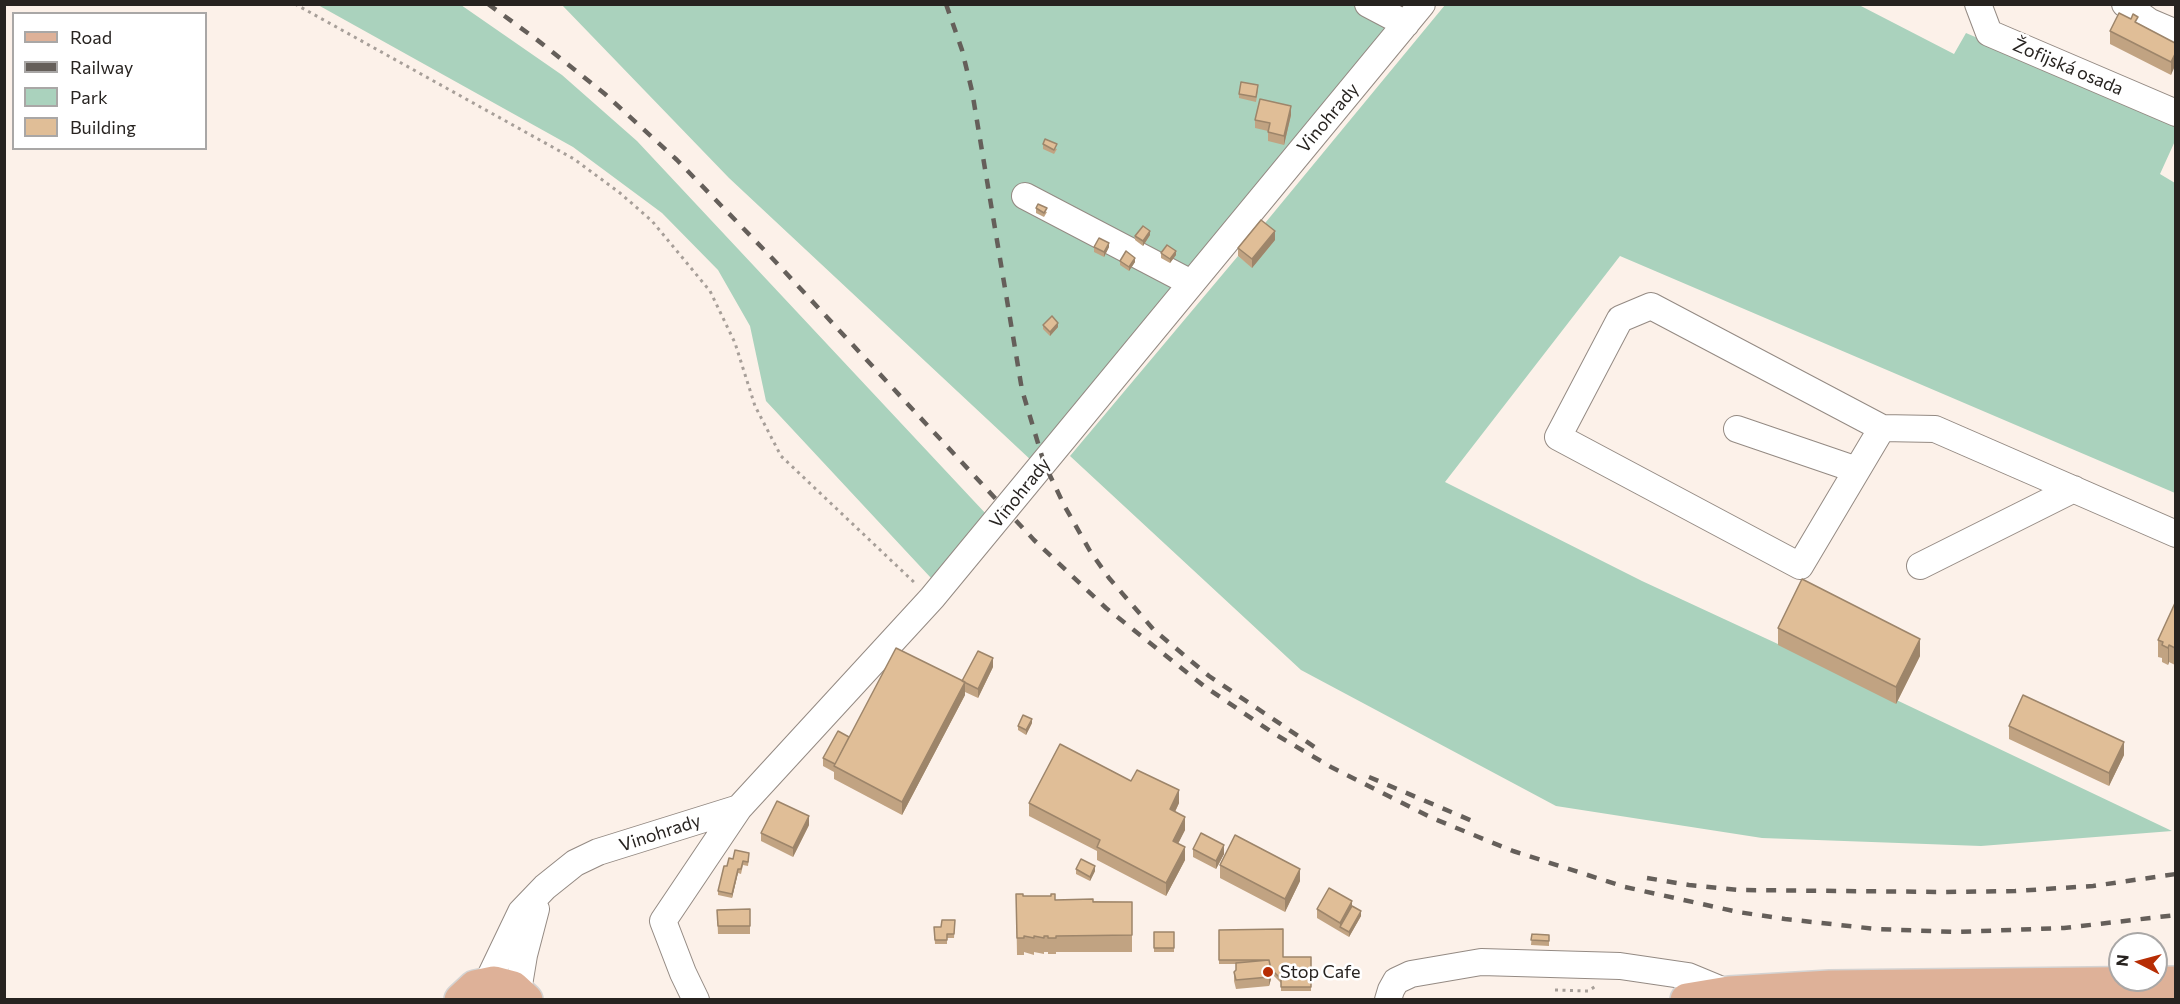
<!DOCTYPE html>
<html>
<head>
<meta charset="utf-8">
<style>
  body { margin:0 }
  #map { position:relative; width:2180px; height:1004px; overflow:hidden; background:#fcf1e9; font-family:Commissioner,sans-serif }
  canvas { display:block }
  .frame { position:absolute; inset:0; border:6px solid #272320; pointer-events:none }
  .legend { position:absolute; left:12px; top:12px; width:195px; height:138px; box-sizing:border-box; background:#fff; border:2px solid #a9a7a6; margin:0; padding:8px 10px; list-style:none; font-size:18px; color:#272320 }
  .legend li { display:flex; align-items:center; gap:12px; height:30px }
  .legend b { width:30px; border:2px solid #a9a7a6 }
  .north { position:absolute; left:2108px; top:932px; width:60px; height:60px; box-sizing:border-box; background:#fff; border:2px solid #a9a7a6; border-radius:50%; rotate:276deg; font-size:16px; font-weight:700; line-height:24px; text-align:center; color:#272320 }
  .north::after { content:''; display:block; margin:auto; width:21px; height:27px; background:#b72d04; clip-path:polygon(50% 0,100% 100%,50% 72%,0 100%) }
</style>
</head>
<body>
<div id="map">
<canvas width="2180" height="1004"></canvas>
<div class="frame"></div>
<ul class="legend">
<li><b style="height:8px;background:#deb198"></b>Road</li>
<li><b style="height:8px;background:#655f5a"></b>Railway</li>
<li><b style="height:16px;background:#aad2bd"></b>Park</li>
<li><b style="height:16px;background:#e0be97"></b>Building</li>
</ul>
<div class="north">N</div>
</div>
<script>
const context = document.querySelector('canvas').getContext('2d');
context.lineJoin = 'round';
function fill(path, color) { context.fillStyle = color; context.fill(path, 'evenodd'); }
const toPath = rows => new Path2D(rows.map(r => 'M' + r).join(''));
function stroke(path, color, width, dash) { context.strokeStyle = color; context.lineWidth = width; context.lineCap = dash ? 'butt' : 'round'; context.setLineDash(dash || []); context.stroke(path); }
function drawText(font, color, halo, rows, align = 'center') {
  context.font = font + ' Commissioner,sans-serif'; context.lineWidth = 5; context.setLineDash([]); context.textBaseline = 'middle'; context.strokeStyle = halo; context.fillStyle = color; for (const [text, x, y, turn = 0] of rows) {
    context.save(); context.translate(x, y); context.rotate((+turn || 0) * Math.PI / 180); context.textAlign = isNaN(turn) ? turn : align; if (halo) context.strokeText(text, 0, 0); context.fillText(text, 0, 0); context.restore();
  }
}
fill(toPath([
  [318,5,461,5,562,75,637,141,987,515,931,578,766,401,750,326,718,270,662,213,573,147],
  [562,5,1405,5,1033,462,729,178],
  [1445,5,1859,5,1954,54,1966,33,2175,123,2175,141,2160,174,2175,183,2175,493,1620,256,1445,482,1642,581,1806,657,2172,831,1981,846,1762,838,1556,806,1301,670,1070,456,1238,256,1252,267,1261,228]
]), '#aad2bd');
const minor = toPath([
  [1368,4,1406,24],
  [1978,4,1989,33,2176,113],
  [2125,4,2150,22,2176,33],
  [1025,196,1191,283],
  [1882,428,1800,566,1558,437,1620,319,1651,306,1882,428,1935,429,2176,534],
  [1737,429,1857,470],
  [1920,566,2074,489],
  [487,983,521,912,545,887,575,863,598,852,739,808,932,598,1422,4],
  [518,991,524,955,536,909],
  [696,1000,683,973,663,921,739,808],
  [1388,1000,1391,990,1396,981,1411,974,1481,962,1620,966,1688,976,1729,993]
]);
const major = toPath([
  [461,1000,475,987,494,983,513,988,526,1000],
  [1687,1000,1729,993,1830,987,2176,983]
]);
stroke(minor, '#948a83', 28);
stroke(major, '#d4d3d2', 36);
stroke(toPath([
  [295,4,574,159,620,193,652,221,710,291,735,343,755,406,781,456,917,585],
  [1555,990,1588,991,1596,986]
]), '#a79f99', 3, [3, 4.5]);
stroke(minor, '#fff', 26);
stroke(major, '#deb198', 33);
stroke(toPath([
  [488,4,536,39,605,94,677,160,772,258,1034,540,1106,608,1204,686,1273,733,1331,767,1432,818,1513,851,1625,887,1738,912,1785,919,1876,929,1955,932,2064,928,2176,915],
  [946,4,962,50,972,91,1022,390,1044,463,1064,505,1090,551,1109,578,1154,630,1209,676,1319,750],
  [1369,777,1477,823],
  [1647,878,1689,885,1738,890,1945,892,2015,891,2093,886,2176,874]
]), '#655f5a', 4.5, [10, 10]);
fill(toPath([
  [2138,23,2175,43,2171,75,2110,44,2110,31],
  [1258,90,1256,102,1239,98,1239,94],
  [1291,115,1284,145,1268,141,1268,131,1255,128,1255,120],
  [1043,144,1057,149,1054,154,1043,149],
  [1036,208,1047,212,1044,217,1036,213],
  [1150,235,1143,246,1135,240,1135,236],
  [1275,240,1252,268,1238,256,1238,248],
  [1094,247,1109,247,1104,257,1094,252],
  [1161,253,1176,255,1170,263,1161,258],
  [1120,261,1135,262,1129,271,1120,265],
  [1043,325,1058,327,1050,336,1043,329],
  [2175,603,2175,665,2169,662,2168,665,2162,662,2162,658,2158,657,2158,640],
  [1778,628,1920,656,1896,704,1778,645],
  [993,667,978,698,965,692,965,695,902,815,834,779,834,772,823,766,823,758,849,737,962,681],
  [1032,723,1026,735,1018,730,1018,726],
  [2009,726,2124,755,2109,786,2009,739],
  [1131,781,1179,803,1175,812,1185,830,1178,843,1185,860,1166,896,1097,860,1097,851,1029,816,1029,803],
  [809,825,793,857,761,841,761,833],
  [1193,849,1224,854,1216,869,1193,857],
  [749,857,748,866,743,865,741,874,738,873,732,898,718,895,718,891,733,859],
  [1220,865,1300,881,1285,912,1220,878],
  [1076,869,1095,871,1090,881,1076,874],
  [1016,894,1023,896,1055,900,1132,902,1132,952,1056,952,1056,954,1048,954,1048,952,1044,952,1044,954,1034,952,1034,955,1024,952,1024,955,1017,955],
  [1352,906,1361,916,1349,937,1317,918,1317,909],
  [750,909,750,934,718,934,717,910],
  [955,920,954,938,947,938,947,944,935,944,934,927,941,927],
  [1219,930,1283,957,1311,957,1311,991,1281,991,1281,983,1271,973,1271,979,1269,986,1236,989,1234,981,1234,972,1236,970,1236,964,1219,964],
  [1154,932,1174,932,1174,952,1154,952],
  [1532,934,1549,935,1549,946,1531,945]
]), '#c1a382');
fill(toPath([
  [2175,54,2175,66,2171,75,2171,62],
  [1291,106,1291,115,1284,145,1284,136],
  [1150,231,1150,235,1143,246,1143,241],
  [1275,231,1275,240,1252,268,1252,259],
  [1109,243,1109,247,1104,257,1104,252],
  [1176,251,1176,255,1170,263,1170,259],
  [1135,258,1135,262,1129,271,1129,267],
  [1058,323,1058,327,1050,336,1050,332],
  [1920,639,1920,656,1896,704,1896,687],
  [2169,645,2169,662,2168,665,2168,648],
  [993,658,993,667,978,698,978,689],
  [965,682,965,695,902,815,902,802],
  [1032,719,1032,723,1026,735,1026,730],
  [2124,742,2124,755,2109,786,2109,773],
  [1179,790,1179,803,1170,822,1170,809],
  [809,816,809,825,793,857,793,848],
  [1185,817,1185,830,1173,854,1173,841],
  [1224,845,1224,854,1216,869,1216,861],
  [1185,847,1185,860,1166,896,1166,883],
  [1095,866,1095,871,1090,881,1090,877],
  [738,869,738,873,732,898,732,894],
  [1300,869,1300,881,1285,912,1285,899],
  [1352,901,1352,910,1340,927,1340,931,1340,923],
  [1361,911,1361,916,1349,937,1349,932],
  [1271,970,1271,979,1269,986,1269,977]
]), '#9d856a');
const building = toPath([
  [2119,13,2131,19,2133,14,2138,17,2135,22,2175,43,2175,54,2171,62,2110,31,2119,13],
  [1241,82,1258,85,1256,97,1239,94,1241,82],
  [1260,99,1291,106,1284,136,1268,132,1270,123,1255,120,1260,99],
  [1045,139,1057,144,1054,150,1043,144,1045,139],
  [1038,204,1047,208,1044,213,1036,208,1038,204],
  [1261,220,1275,231,1252,259,1238,248,1261,220],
  [1143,226,1150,231,1143,241,1135,236,1143,226],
  [1099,238,1109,243,1104,252,1094,247,1099,238],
  [1167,245,1176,251,1170,259,1161,253,1167,245],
  [1126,251,1135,258,1129,267,1120,261,1126,251],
  [1052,316,1058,323,1050,332,1043,325,1052,316],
  [1802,579,1920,639,1896,687,1778,628,1802,579],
  [2175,603,2175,648,2169,645,2168,648,2162,645,2163,642,2158,640,2175,603],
  [896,648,965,682,902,802,834,766,896,648],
  [978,651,993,658,978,689,962,681,978,651],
  [2023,695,2124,742,2109,773,2009,726,2023,695],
  [1023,715,1032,719,1026,730,1018,726,1023,715],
  [838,731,849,737,835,764,823,758,838,731],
  [1060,744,1131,781,1137,770,1179,790,1170,809,1185,817,1173,841,1185,847,1166,883,1097,847,1100,840,1029,803,1060,744],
  [777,801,809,816,793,848,761,833,777,801],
  [1201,833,1224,845,1216,861,1193,849,1201,833],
  [1235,835,1300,869,1285,899,1220,865,1235,835],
  [735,850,749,853,748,862,743,861,741,869,738,869,732,894,718,891,724,866,727,866,729,858,733,859,735,850],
  [1081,859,1095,866,1090,877,1076,869,1081,859],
  [1329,888,1352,901,1340,923,1317,909,1329,888],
  [1016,894,1023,894,1023,896,1051,896,1051,894,1055,894,1055,900,1093,899,1093,902,1132,902,1132,935,1056,936,1056,938,1048,938,1048,936,1044,936,1044,938,1034,936,1034,938,1024,936,1024,938,1017,938,1016,894],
  [1352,906,1361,911,1349,932,1340,927,1352,906],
  [750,909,750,926,718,926,717,910,750,909],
  [942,920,955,920,954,934,947,934,947,940,935,940,934,927,941,927,942,920],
  [1283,929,1283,957,1311,957,1311,987,1281,987,1281,979,1271,969,1269,960,1219,960,1219,930,1283,929],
  [1154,932,1174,932,1174,948,1154,948,1154,932],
  [1532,934,1549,935,1549,941,1531,940,1532,934],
  [1269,960,1271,970,1269,977,1236,980,1234,972,1236,970,1236,963,1269,960]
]);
fill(building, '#e0be97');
stroke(building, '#9d856a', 1.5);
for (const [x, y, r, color] of [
  [1268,972,6,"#b72d04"]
]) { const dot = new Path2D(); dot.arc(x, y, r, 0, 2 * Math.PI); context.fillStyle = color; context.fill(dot); stroke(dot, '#fff', 2); }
drawText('18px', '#272320', '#fff', [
  ["Žofijská osada",2068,67,23],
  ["Vinohrady",1328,118,-50],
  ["Vinohrady",1020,493,-51],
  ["Vinohrady",660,833,-18]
]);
drawText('18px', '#272320', '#fff', [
  ["Stop Cafe",1280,972]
], 'left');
</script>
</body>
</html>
